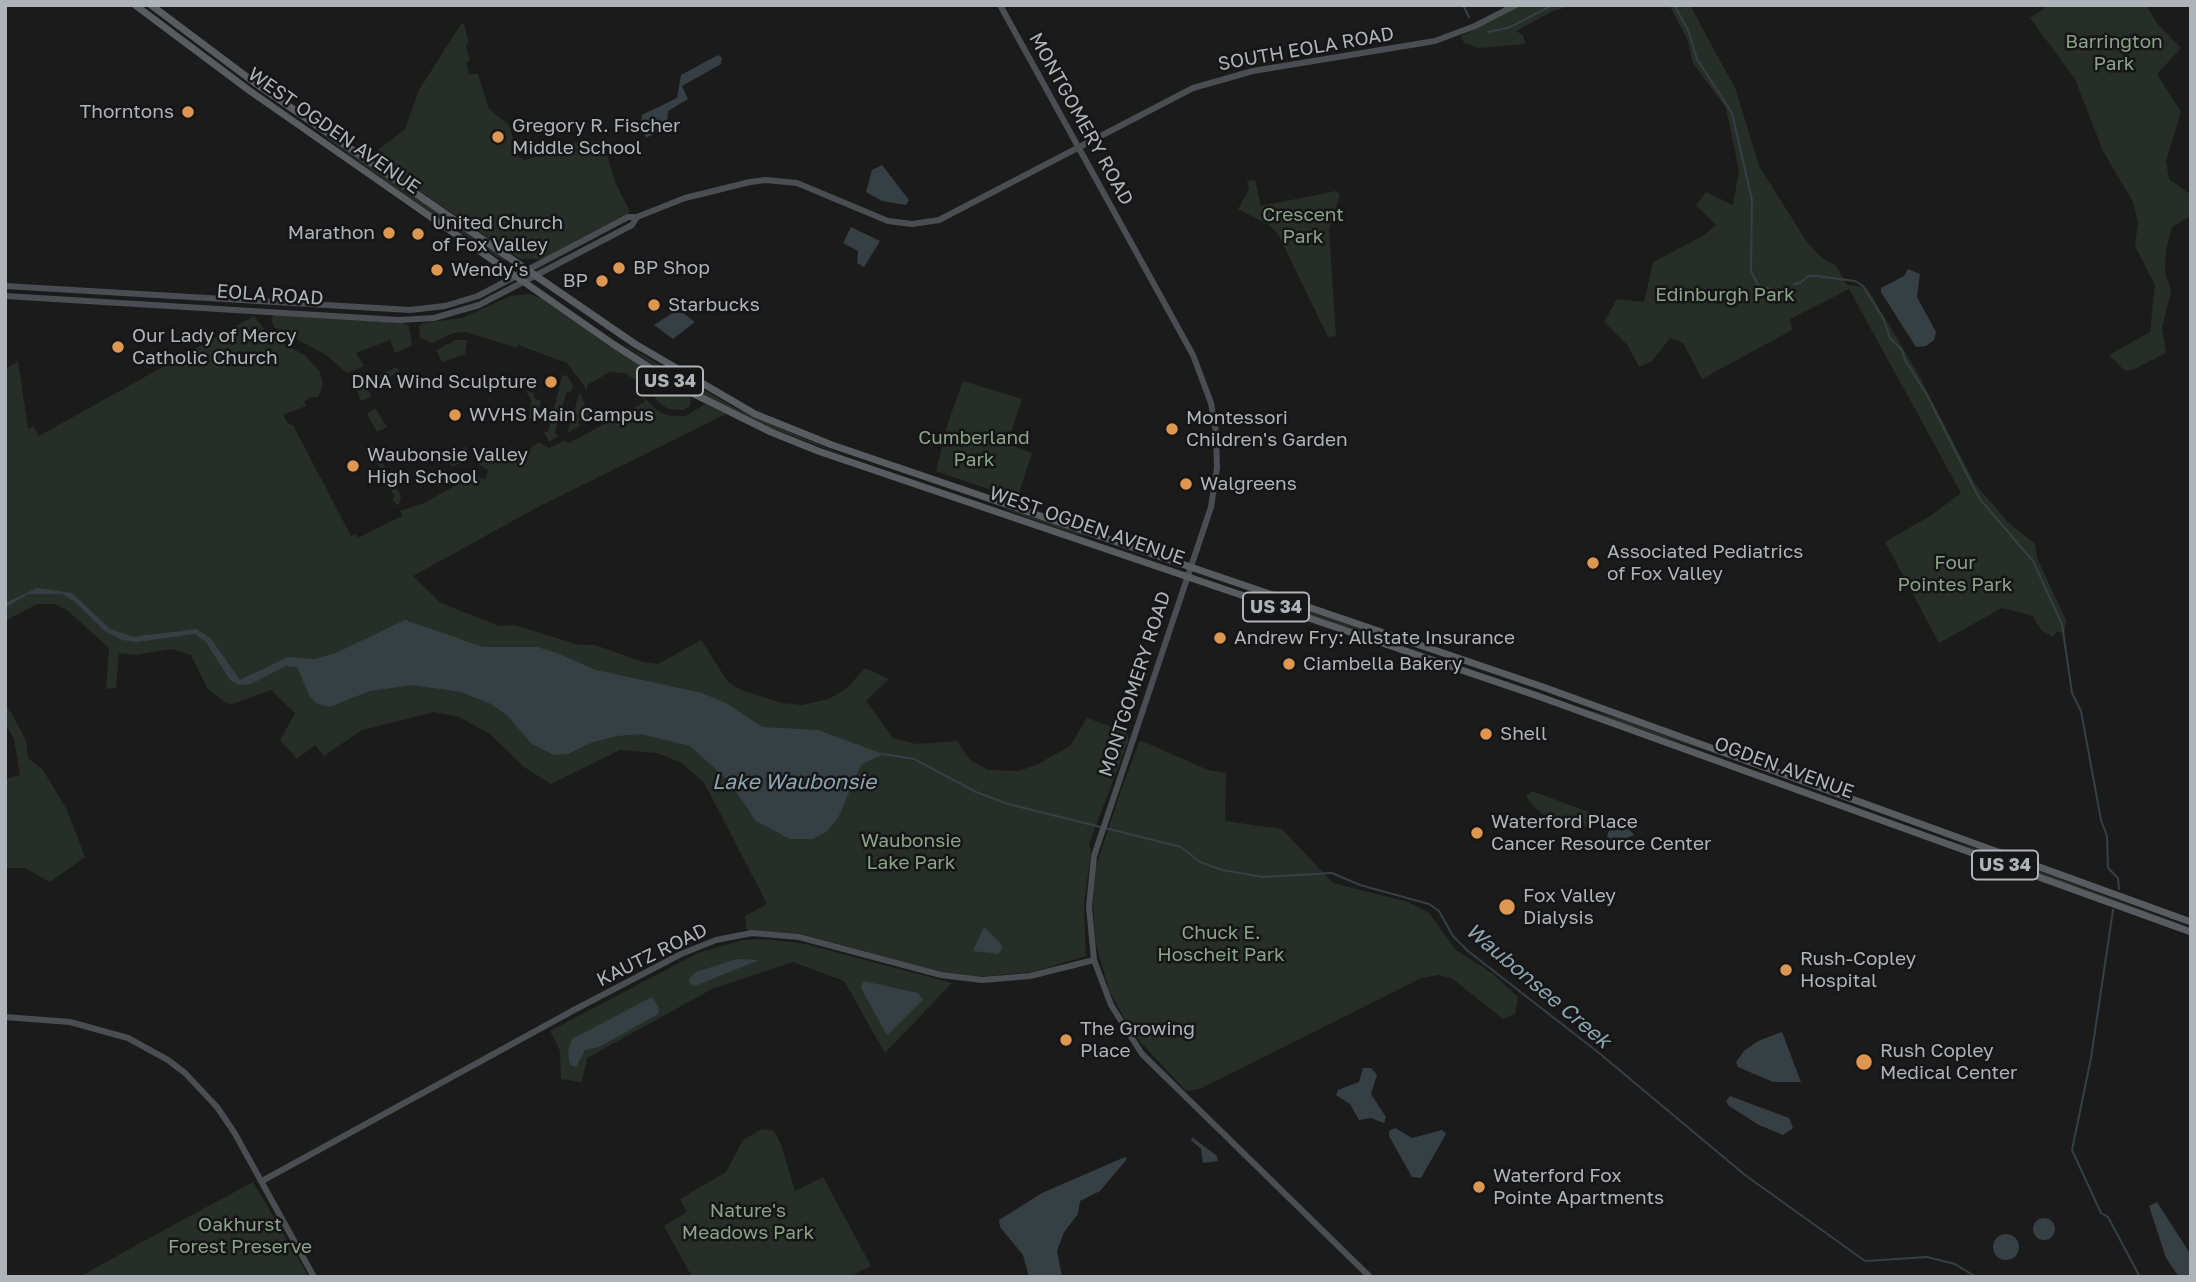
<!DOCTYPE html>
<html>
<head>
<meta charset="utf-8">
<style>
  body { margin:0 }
  #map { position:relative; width:2196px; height:1282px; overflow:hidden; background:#1b1b1c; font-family:"Golos Text",sans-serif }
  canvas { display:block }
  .frame { position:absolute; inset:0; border:7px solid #afb4ba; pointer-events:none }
</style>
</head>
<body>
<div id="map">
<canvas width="2196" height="1282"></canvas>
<div class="frame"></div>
</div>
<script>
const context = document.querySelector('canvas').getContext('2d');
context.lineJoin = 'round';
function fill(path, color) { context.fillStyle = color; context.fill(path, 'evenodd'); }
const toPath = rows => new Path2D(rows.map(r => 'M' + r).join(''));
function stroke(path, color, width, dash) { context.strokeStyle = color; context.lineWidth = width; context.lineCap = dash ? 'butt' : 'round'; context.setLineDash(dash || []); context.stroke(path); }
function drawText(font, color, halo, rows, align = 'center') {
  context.font = font + ' "Golos Text",sans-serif'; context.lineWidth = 5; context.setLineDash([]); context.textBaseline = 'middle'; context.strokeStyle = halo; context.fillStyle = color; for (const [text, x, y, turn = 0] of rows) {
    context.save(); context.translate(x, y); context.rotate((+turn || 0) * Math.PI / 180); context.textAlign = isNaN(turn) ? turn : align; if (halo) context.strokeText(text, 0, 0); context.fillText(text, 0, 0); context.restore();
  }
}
fill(toPath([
  [1521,5,1575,5,1553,11,1516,31,1523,35,1526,44,1479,48,1464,43,1461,36],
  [1669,5,1690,5,1736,90,1759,166,1807,242,1821,257,1836,266,1847,285,1867,288,1917,372,1975,484,2008,522,2035,544,2037,558,2066,620,2064,634,2057,631,2053,637,2041,630,2033,616,2002,608,1939,643,1885,542,1930,516,1961,493,1849,289,1790,319,1792,330,1702,379,1683,343,1670,338,1652,361,1639,367,1628,346,1604,322,1617,299,1644,302,1653,262,1703,236,1716,225,1696,205,1706,192,1733,205,1739,171,1726,108,1693,63,1687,39],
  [2049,5,2146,5,2157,23,2181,48,2157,74,2181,112,2166,161,2169,179,2191,195,2191,216,2172,227,2166,250,2165,272,2171,291,2162,328,2166,353,2130,371,2124,370,2109,355,2150,332,2155,285,2135,246,2138,223,2133,202,2103,151,2075,79,2030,18],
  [461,24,464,24,469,43,466,46,470,60,466,63,469,74,478,74,489,109,509,125,519,157,525,160,568,147,569,143,600,141,604,145,615,182,630,212,542,259,520,259,369,157,405,129,419,90],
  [319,133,337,143,506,259,504,261,431,213],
  [1255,180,1261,206,1336,191,1340,195,1329,230,1336,336,1328,337,1278,234,1269,225,1238,209,1249,189,1247,181],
  [530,294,543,299,691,397,690,406,683,410,668,409,658,402,648,387,624,373,610,372,587,385,587,390,567,363,518,345,517,348,466,332,454,333,432,343,420,338,419,326,423,323,462,318,511,296],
  [276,314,403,323,409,326,412,345,395,353,390,340,356,353,364,366,347,373,326,355,274,327,271,318],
  [254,316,271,338,305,355,320,372,323,385,318,397,311,397,304,401,306,406,283,415,288,424,293,425,351,536,356,534,358,538,402,516,400,511,424,503,473,476,486,479,488,470,480,465,479,459,483,447,527,459,530,448,539,442,549,448,564,441,569,443,645,402,643,397,659,412,671,416,686,416,705,404,726,414,538,507,413,576,441,603,499,626,514,625,579,645,595,645,643,662,658,664,701,640,728,682,741,690,782,703,802,705,829,699,847,688,865,668,889,679,866,701,893,738,916,744,957,741,969,759,988,770,1019,771,1038,764,1070,746,1087,718,1126,732,1129,739,1089,844,1091,851,1084,906,1086,956,1032,972,976,977,944,973,802,934,751,931,747,930,745,916,767,904,705,784,682,763,657,753,620,750,551,784,524,767,490,734,459,717,434,712,362,730,324,756,315,745,297,759,280,740,295,713,271,690,232,704,226,703,207,688,191,655,172,649,135,655,119,653,116,688,106,689,109,648,67,610,55,604,37,604,5,621,5,369,18,361,28,428,34,427,39,436],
  [456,340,467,340,465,354,442,362,436,350],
  [620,342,739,410,845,456,766,426,687,387],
  [397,367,399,372,371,386,368,391,372,397,361,401,357,391,360,384],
  [567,375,573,386,571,392,567,391,555,432,558,436,549,442,544,432,548,432,562,376],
  [963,381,1022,399,1007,444,1032,453,1017,499,936,471,948,422],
  [526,391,534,393,534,398,541,401,535,420,529,418,531,400],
  [580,392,589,416,578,422,580,426,567,433],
  [375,408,387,427,377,432,367,414],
  [369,446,374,446,401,497,398,506,392,499,395,497,371,451,368,451],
  [467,446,462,462,452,467,450,463,446,465,443,459],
  [1001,508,1017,512,1089,536,1074,534],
  [1296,607,1362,629,1361,632,1295,610],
  [5,702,26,740,28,758,43,770,67,810,85,857,50,882,25,868,5,868,5,779,20,775,14,739,5,723],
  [1573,706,1620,719,1714,753,1660,736],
  [1142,741,1208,770,1226,773,1225,821,1282,829,1333,883,1408,902,1429,913,1456,950,1493,974,1518,997,1515,1014,1503,1019,1453,979,1439,975,1421,978,1234,1072,1199,1089,1186,1091,1132,1033,1109,990,1096,944,1093,904,1095,869,1121,790,1139,742],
  [1532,791,1591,813,1586,827,1576,828,1542,814,1528,800,1526,796],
  [1943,839,1991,853,2191,928,2170,921],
  [766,939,805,944,952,983,885,1053,844,981,793,962,712,989,587,1058,582,1082,561,1079,560,1051,550,1031,698,953,743,940],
  [762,1129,774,1131,781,1144,795,1191,823,1177,871,1266,849,1277,692,1277,664,1226,687,1212,680,1199,726,1172,743,1140],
  [253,1182,309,1277,79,1277,155,1235]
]), '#272e27');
fill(toPath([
  [718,55,722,58,721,64,682,86,688,99,668,111,667,127,646,138,641,124,642,115,677,98,681,75],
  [882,165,909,200,906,205,882,201,866,192,872,170],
  [851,227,880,241,864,267,857,263,858,251,843,243],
  [1908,269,1920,274,1917,297,1936,332,1934,340,1926,346,1916,347,1881,292,1881,288,1904,276],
  [674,312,683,313,695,322,673,339,654,325],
  [37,588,72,593,110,629,133,637,197,629,211,639,240,680,288,657,315,659,336,653,405,620,483,647,537,647,557,653,596,670,702,693,726,703,762,727,818,730,883,754,861,765,838,818,826,832,813,839,790,839,756,821,729,781,690,746,641,734,617,736,593,742,568,754,554,755,532,744,507,715,489,703,461,692,413,685,370,691,329,707,318,704,310,697,297,667,286,666,251,684,239,685,230,680,206,642,195,634,137,642,122,640,105,631,74,601,62,594,28,594,5,608,5,603],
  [1613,819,1625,824,1634,835,1612,844,1609,842,1607,836],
  [984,927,1001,944,1002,949,998,954,973,951],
  [737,959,759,960,695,986,690,984,689,979,696,972],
  [863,981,918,993,923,1000,887,1035,861,988],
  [652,997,659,1008,658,1014,599,1047,585,1050,576,1067,570,1065,568,1051,572,1039],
  [1782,1032,1801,1082,1773,1082,1738,1067,1736,1062,1744,1051,1758,1041],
  [1363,1068,1371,1068,1377,1075,1371,1094,1386,1117,1384,1123,1371,1118,1359,1120,1350,1104,1336,1095,1338,1090,1359,1082],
  [1730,1096,1789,1118,1793,1128,1783,1135,1759,1125,1729,1106,1726,1101],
  [1395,1128,1412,1138,1442,1130,1446,1134,1421,1178,1412,1177,1389,1136,1389,1131],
  [1192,1137,1217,1156,1218,1161,1203,1163,1201,1149,1191,1140],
  [1125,1157,1127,1159,1100,1191,1080,1201,1078,1214,1064,1232,1057,1251,1062,1277,1029,1277,1023,1255,1000,1227,999,1220,1042,1193],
  [2157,1202,2191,1255,2191,1277,2179,1277,2166,1258,2149,1206],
  '2033 1229a11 11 0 1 1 22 0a11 11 0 1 1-22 0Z',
  '1993 1247a13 13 0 1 1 26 0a13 13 0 1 1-26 0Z'
]), '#364044');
stroke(toPath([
  [1463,5,1469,17],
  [1674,5,1688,30,1697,59,1732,113,1752,200,1751,271,1758,285,1771,289],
  [1488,32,1508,28,1553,5],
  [1794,284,1800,283,1808,276,1817,276,1855,281,1863,286,1883,318,1890,338,1902,350,1905,360,1927,395,1979,498,2033,561,2062,624,2072,693,2081,711,2101,820,2107,836,2108,868,2118,878,2119,889],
  [883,754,914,759,976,792,1008,804,1181,847,1200,862,1222,870,1263,877,1332,873,1360,885,1429,904,1439,911,1453,936,1468,951,1599,1053,1745,1175,1865,1261,1927,1257,1955,1264,1976,1277],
  [2113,910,2091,1058,2072,1150,2101,1213,2108,1217,2140,1277]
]), '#364044', 2);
stroke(toPath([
  [1000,5,1193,355,1211,403,1216,432,1217,468,1211,507,1094,856,1089,907,1094,960,1111,1005,1142,1054,1370,1277],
  [5,286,410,310,445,306,478,296,628,217,637,217,685,198,750,182,766,180,797,183,888,221,912,224,939,220,1193,88,1253,71,1435,41,1475,26,1516,5],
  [5,296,399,320,434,318,479,305,632,225,637,217],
  [5,1017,70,1022,128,1038,168,1060,185,1073,217,1107,234,1132,314,1277],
  [262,1181,574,1010,681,954,716,940,752,933,799,937,941,975,982,980,1030,976,1094,960]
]), '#4a4d51', 6);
stroke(toPath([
  [135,5,250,91,613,344,680,387,771,432,818,451,1535,695,2191,932],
  [151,5,255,83,635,344,755,414,832,445,1543,687,2191,922]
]), '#585b60', 7);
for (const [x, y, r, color] of [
  [188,112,7,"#de9751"],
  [498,137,7,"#de9751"],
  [389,233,7,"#de9751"],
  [418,234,7,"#de9751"],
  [619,268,7,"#de9751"],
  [437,270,7,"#de9751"],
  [602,281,7,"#de9751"],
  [654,305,7,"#de9751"],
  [118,347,7,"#de9751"],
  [551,382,7,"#de9751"],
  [455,415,7,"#de9751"],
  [1172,429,7,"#de9751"],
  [353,466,7,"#de9751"],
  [1186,484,7,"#de9751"],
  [1593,563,7,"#de9751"],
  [1220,638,7,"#de9751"],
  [1289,664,7,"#de9751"],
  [1486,734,7,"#de9751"],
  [1477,833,7,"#de9751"],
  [1507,907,9,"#de9751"],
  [1786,970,7,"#de9751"],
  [1066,1040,7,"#de9751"],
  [1864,1062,9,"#de9751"],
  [1479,1187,7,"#de9751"]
]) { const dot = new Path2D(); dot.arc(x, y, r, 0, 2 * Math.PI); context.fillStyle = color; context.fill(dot); stroke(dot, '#161617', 2.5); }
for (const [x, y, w] of [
  [670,381,66],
  [1276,607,66],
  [2005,865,66]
]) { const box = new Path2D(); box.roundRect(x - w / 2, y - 14.5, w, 29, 5); context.fillStyle = '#161617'; context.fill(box); stroke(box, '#afb4ba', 2); }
drawText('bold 18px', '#afb4ba', null, [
  ["US 34",670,381],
  ["US 34",1276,607],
  ["US 34",2005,865]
]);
drawText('19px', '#8ba388', '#161617', [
  ["Barrington",2114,42],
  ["Park",2114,64],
  ["Crescent",1303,215],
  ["Park",1303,237],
  ["Edinburgh Park",1725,295],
  ["Cumberland",974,438],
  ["Park",974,460],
  ["Four",1955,563],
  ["Pointes Park",1955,585],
  ["Waubonsie",911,841],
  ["Lake Park",911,863],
  ["Chuck E.",1221,933],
  ["Hoscheit Park",1221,955],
  ["Nature's",748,1211],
  ["Meadows Park",748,1233],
  ["Oakhurst",240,1225],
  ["Forest Preserve",240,1247]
]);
drawText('19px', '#afb4ba', '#161617', [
  ["SOUTH EOLA ROAD",1306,49,-10],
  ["MONTGOMERY ROAD",1081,119,61],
  ["WEST OGDEN AVENUE",334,131,35],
  ["EOLA ROAD",270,295,4],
  ["WEST OGDEN AVENUE",1087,526,19],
  ["MONTGOMERY ROAD",1135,684,-72],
  ["OGDEN AVENUE",1784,768,20],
  ["KAUTZ ROAD",652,955,-26]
]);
drawText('19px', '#afb4ba', '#161617', [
  ["Thorntons",174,112,"right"],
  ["Gregory R. Fischer",512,126],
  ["Middle School",512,148],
  ["United Church",432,223],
  ["of Fox Valley",432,245],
  ["Marathon",375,233,"right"],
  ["BP Shop",633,268],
  ["Wendy's",451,270],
  ["BP",588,281,"right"],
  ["Starbucks",668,305],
  ["Our Lady of Mercy",132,336],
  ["Catholic Church",132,358],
  ["DNA Wind Sculpture",537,382,"right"],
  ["WVHS Main Campus",469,415],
  ["Montessori",1186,418],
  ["Children's Garden",1186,440],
  ["Waubonsie Valley",367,455],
  ["High School",367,477],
  ["Walgreens",1200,484],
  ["Associated Pediatrics",1607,552],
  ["of Fox Valley",1607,574],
  ["Andrew Fry: Allstate Insurance",1234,638],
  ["Ciambella Bakery",1303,664],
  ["Shell",1500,734],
  ["Waterford Place",1491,822],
  ["Cancer Resource Center",1491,844],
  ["Fox Valley",1523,896],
  ["Dialysis",1523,918],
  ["Rush-Copley",1800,959],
  ["Hospital",1800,981],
  ["The Growing",1080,1029],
  ["Place",1080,1051],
  ["Rush Copley",1880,1051],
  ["Medical Center",1880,1073],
  ["Waterford Fox",1493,1176],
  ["Pointe Apartments",1493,1198]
], 'left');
drawText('italic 21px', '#8aa5b1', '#161617', [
  ["Lake Waubonsie",794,782],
  ["Waubonsee Creek",1538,986,40]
]);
</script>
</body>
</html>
